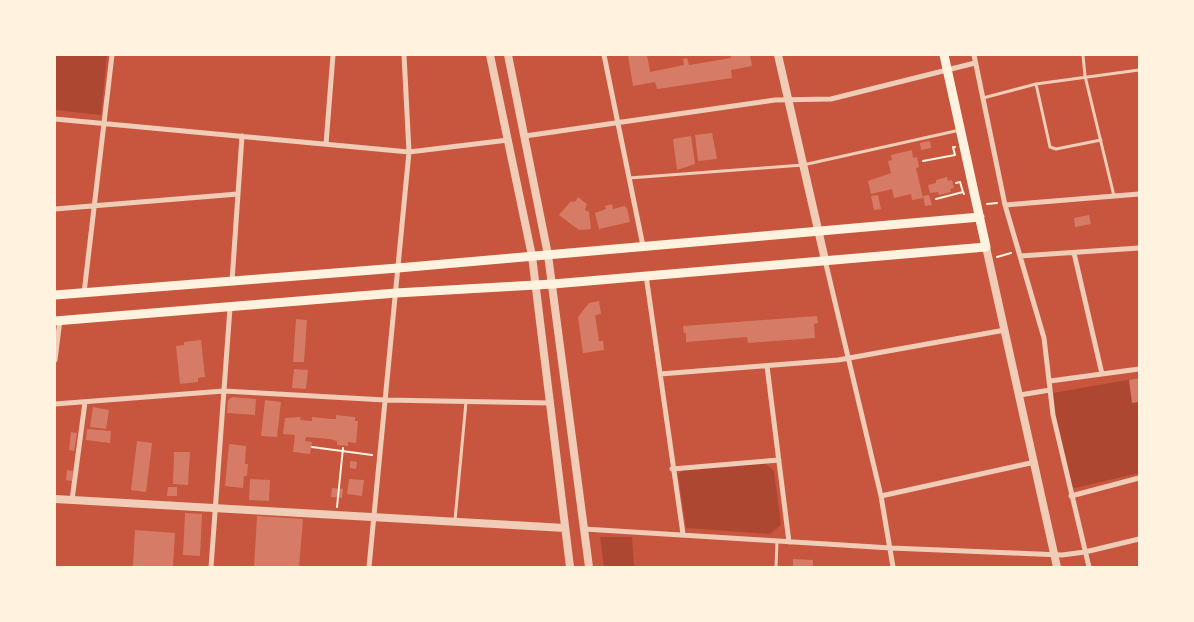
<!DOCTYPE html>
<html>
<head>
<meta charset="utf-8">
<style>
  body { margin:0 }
  #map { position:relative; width:1194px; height:622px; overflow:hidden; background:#c8553d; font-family:"Alegreya Sans",sans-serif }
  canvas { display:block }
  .frame { position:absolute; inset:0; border:56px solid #fff3e0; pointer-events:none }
</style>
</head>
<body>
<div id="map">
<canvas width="1194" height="622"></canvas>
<div class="frame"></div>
</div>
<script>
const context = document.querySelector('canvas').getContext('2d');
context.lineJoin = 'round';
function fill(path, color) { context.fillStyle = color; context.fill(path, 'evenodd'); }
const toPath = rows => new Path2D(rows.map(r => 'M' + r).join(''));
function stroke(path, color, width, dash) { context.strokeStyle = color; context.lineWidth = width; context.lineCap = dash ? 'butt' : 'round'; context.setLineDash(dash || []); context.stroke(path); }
fill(toPath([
  [55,55,107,55,101,115,55,110],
  [1139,378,1139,473,1075,488,1072,487,1055,418,1053,393],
  [765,463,774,471,781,525,770,534,686,528,678,474,684,470],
  [600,537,632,537,634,567,604,567]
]), '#ae4732');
fill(toPath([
  [628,55,647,55,650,72,684,65,683,59,687,58,689,65,731,58,731,55,750,55,752,66,731,70,732,78,657,89,655,82,633,86],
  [712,133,717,159,698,161,695,135],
  [691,136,695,164,677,170,673,139],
  [930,141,931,148,921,150,920,143],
  [912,150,913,158,917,157,919,167,916,168,923,198,912,200,911,194,894,198,892,189,871,194,868,181,891,173,888,161,892,160,891,155],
  [947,177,948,181,952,180,954,188,950,189,951,192,939,195,938,192,930,193,928,185,936,183,936,180],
  [878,195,881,209,874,210,871,196],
  [929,195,932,205,925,206,923,196],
  [578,197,587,204,585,210,589,212,591,229,579,230,559,215,570,202,576,201],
  [612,204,613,209,624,206,627,208,630,222,599,229,595,213,606,209,605,206],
  [1089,215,1091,224,1075,227,1074,218],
  [599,301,601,314,595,315,599,341,603,341,604,350,583,353,578,317,589,303],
  [817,316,818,323,814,324,815,338,748,343,747,337,686,342,686,333,684,333,683,326],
  [296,319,307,320,304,362,293,362],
  [201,340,205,377,198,378,198,382,180,384,176,346,184,345,184,342],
  [294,369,308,370,306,389,292,388],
  [1139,378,1139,402,1132,403,1129,380],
  [232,397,256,399,255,415,227,413,228,400],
  [265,400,281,402,277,437,261,436],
  [93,407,109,410,106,429,90,427],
  [336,415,355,417,355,421,358,421,356,443,348,442,348,446,337,445,337,441,330,439,306,437,305,441,312,442,310,454,293,452,295,435,283,434,285,418,301,417,300,420,312,421,312,417,332,419,336,419],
  [87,429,111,431,110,443,86,440],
  [71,432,77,433,74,451,69,450],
  [137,441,152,443,146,492,131,490],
  [229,444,246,446,245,464,248,464,247,476,244,476,243,488,225,486],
  [174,452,190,452,188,485,173,484],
  [350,461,357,462,356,469,350,468],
  [67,470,73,471,72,481,66,480],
  [250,479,270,480,269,501,249,500],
  [349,479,364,480,362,496,347,494],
  [168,487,177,487,177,496,167,496],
  [332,488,343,489,342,498,331,497],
  [185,513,202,514,200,556,183,555],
  [257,516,303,519,299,567,254,567],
  [135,530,175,533,173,567,133,566],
  [793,559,813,560,813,567,793,567]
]), '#d67c66');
stroke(toPath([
  [923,161,955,155,953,147,955,147],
  [956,183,960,182,963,192],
  [936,199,963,192,964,194],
  [987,204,997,203],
  [997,257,1011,253],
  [312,447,372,455],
  [337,507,343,448]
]), '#fff3e0', 2);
stroke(toPath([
  [1083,55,1085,76,1114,196],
  [1036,84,1050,147,1056,149,1101,140],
  [983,98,1036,84,1139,70],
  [629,178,803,165,960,130],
  [455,520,466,402],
  [776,567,777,541]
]), '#f1ccb7', 3);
stroke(toPath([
  [604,55,643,246],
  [974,55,1005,205,1044,338,1053,415,1089,567],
  [55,119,409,152,508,140],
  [525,136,775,100,831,99,975,63],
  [326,144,333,55],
  [1005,205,1139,194],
  [55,209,238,194],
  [1074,253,1102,374],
  [1020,256,1139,248],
  [825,260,881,496,893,567],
  [646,275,683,534],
  [232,281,242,136],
  [84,293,112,55],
  [55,360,60,320],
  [767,366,789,542],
  [660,374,838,360,1005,330],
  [1050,381,1139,369],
  [1020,395,1050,390],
  [55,404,224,391,385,400,550,403],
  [672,469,779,460],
  [881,496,1035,462],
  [1071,496,1139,478],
  [72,500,85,402],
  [584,529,891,548,1062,555,1085,552,1139,539],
  [211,567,230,308],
  [369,567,409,152,404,55]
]), '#f1ccb7', 5);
stroke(toPath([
  [490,55,532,256,570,567],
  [508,55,548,255,589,567],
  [778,55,825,260],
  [986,247,1057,567],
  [55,499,565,528]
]), '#f1ccb7', 8);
stroke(toPath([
  [55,295,398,268,980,217],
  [55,321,396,293,553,284,986,247,944,55]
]), '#fff3e0', 9);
</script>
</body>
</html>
